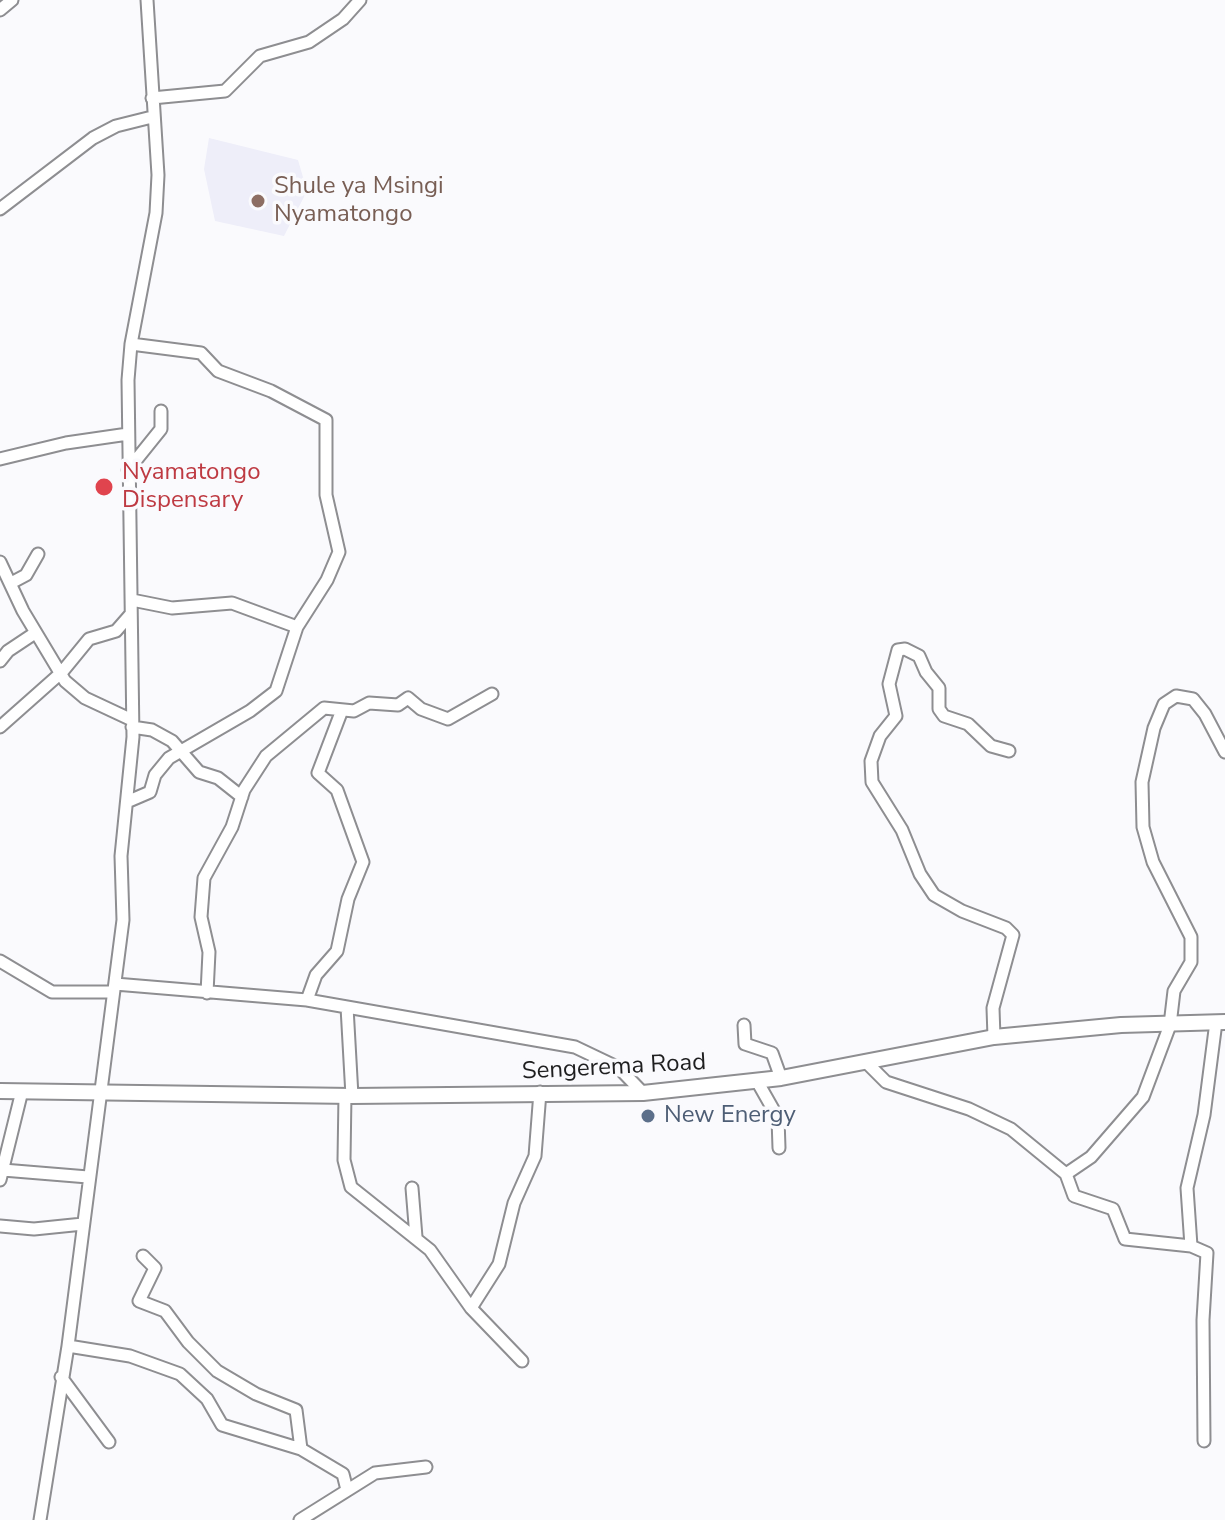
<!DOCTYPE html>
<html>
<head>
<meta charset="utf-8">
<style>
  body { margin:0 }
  canvas { display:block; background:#fafafd }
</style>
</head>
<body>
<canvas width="1225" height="1520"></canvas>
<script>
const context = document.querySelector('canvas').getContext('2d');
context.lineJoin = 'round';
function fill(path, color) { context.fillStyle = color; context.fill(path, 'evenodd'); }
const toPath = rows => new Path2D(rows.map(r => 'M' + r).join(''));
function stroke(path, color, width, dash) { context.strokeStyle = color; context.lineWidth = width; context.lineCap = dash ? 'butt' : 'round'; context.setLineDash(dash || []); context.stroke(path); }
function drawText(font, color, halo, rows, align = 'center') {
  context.font = font + ' "Nunito Sans",sans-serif'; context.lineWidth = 7; context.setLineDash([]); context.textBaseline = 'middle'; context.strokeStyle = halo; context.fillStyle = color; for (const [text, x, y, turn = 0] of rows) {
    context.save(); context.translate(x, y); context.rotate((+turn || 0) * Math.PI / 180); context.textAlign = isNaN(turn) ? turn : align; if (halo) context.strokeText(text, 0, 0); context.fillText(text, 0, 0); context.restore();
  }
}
fill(toPath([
  [209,138,298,160,307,191,284,236,215,221,204,169]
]), '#eeeef9');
const minor = toPath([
  [0,10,12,0],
  [152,98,225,91,260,56,309,42,343,19,360,0],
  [0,209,93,138,116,126,152,117],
  [0,459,66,443,128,434],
  [128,470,161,429,161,411],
  [0,562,23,611,65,681,85,698,132,720],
  [11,583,26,575,38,554],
  [132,600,172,608,232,603,297,627],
  [0,661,8,651,35,633],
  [0,727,62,672,89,639,116,631,130,615],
  [132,727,152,730,172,741,199,772,218,778,242,797],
  [129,801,150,792,155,775,169,758,250,711,276,691,297,627,327,580,339,552,326,495,326,420,271,391,218,371,201,353,131,344],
  [0,961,52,992,113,992],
  [115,984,307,1000,575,1047,619,1068,643,1093],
  [207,993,209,952,201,917,204,878,232,827,244,790,266,756,324,708,354,711,369,703,398,705,408,698,421,709,448,719,492,694],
  [307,1000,316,975,337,951,348,899,363,862,337,790,318,773,342,710],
  [347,1007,352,1096],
  [744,1025,745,1044,772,1053,781,1078],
  [994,1037,993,1008,1013,935,1006,928,962,911,934,895,920,874,902,830,872,782,871,761,880,736,896,716,889,684,898,650,905,649,919,656,926,672,939,688,939,709,944,716,968,724,991,746,1009,751],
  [865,1061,886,1082,969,1109,1011,1129,1066,1174,1074,1196,1113,1209,1125,1239,1191,1246,1207,1253,1203,1320,1204,1441],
  [757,1081,778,1118,779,1148],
  [345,1095,344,1160,351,1187,430,1250,471,1308,522,1361],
  [3,1170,88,1177],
  [1066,1174,1091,1157,1143,1097,1170,1025,1174,991,1191,962,1191,937,1153,862,1143,827,1142,782,1154,728,1164,704,1176,696,1193,699,1205,714,1225,752],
  [0,1180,22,1091],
  [412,1188,416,1237],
  [0,1226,34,1229,83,1224],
  [1191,1246,1187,1188,1204,1115,1216,1022],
  [143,1256,155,1268,139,1301,165,1311,188,1342,217,1371,256,1394,296,1410,301,1449],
  [471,1308,499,1264,514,1203,535,1156,540,1092],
  [68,1346,130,1356,180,1374,207,1399,222,1425,301,1449,343,1474,347,1490],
  [61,1377,109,1442],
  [40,1520,68,1346,123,920,121,856,133,737,128,380,131,344,156,213,158,175,147,0],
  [300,1520,375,1473,426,1467]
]);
const major = toPath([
  [0,1091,352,1096,643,1093,781,1078,994,1037,1121,1025,1225,1022]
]);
stroke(minor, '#8e8e91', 15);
stroke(major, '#8e8e91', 18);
stroke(minor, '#fff', 11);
stroke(major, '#fff', 14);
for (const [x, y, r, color] of [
  [258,201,8,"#8d6e63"],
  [104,487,10,"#e0444e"],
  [648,1116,8,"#5c6f8a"]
]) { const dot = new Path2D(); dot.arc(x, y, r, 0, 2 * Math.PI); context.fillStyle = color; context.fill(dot); stroke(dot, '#fafafd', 3); }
drawText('24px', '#785e54', '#fafafd', [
  ["Shule ya Msingi",274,187],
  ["Nyamatongo",274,215]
], 'left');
drawText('24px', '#be3a42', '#fafafd', [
  ["Nyamatongo",122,473],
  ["Dispensary",122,501]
], 'left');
drawText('24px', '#1f1f20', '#fafafd', [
  ["Sengerema Road",614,1068,-3]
]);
drawText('24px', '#4e5e75', '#fafafd', [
  ["New Energy",664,1116]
], 'left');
</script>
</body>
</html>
